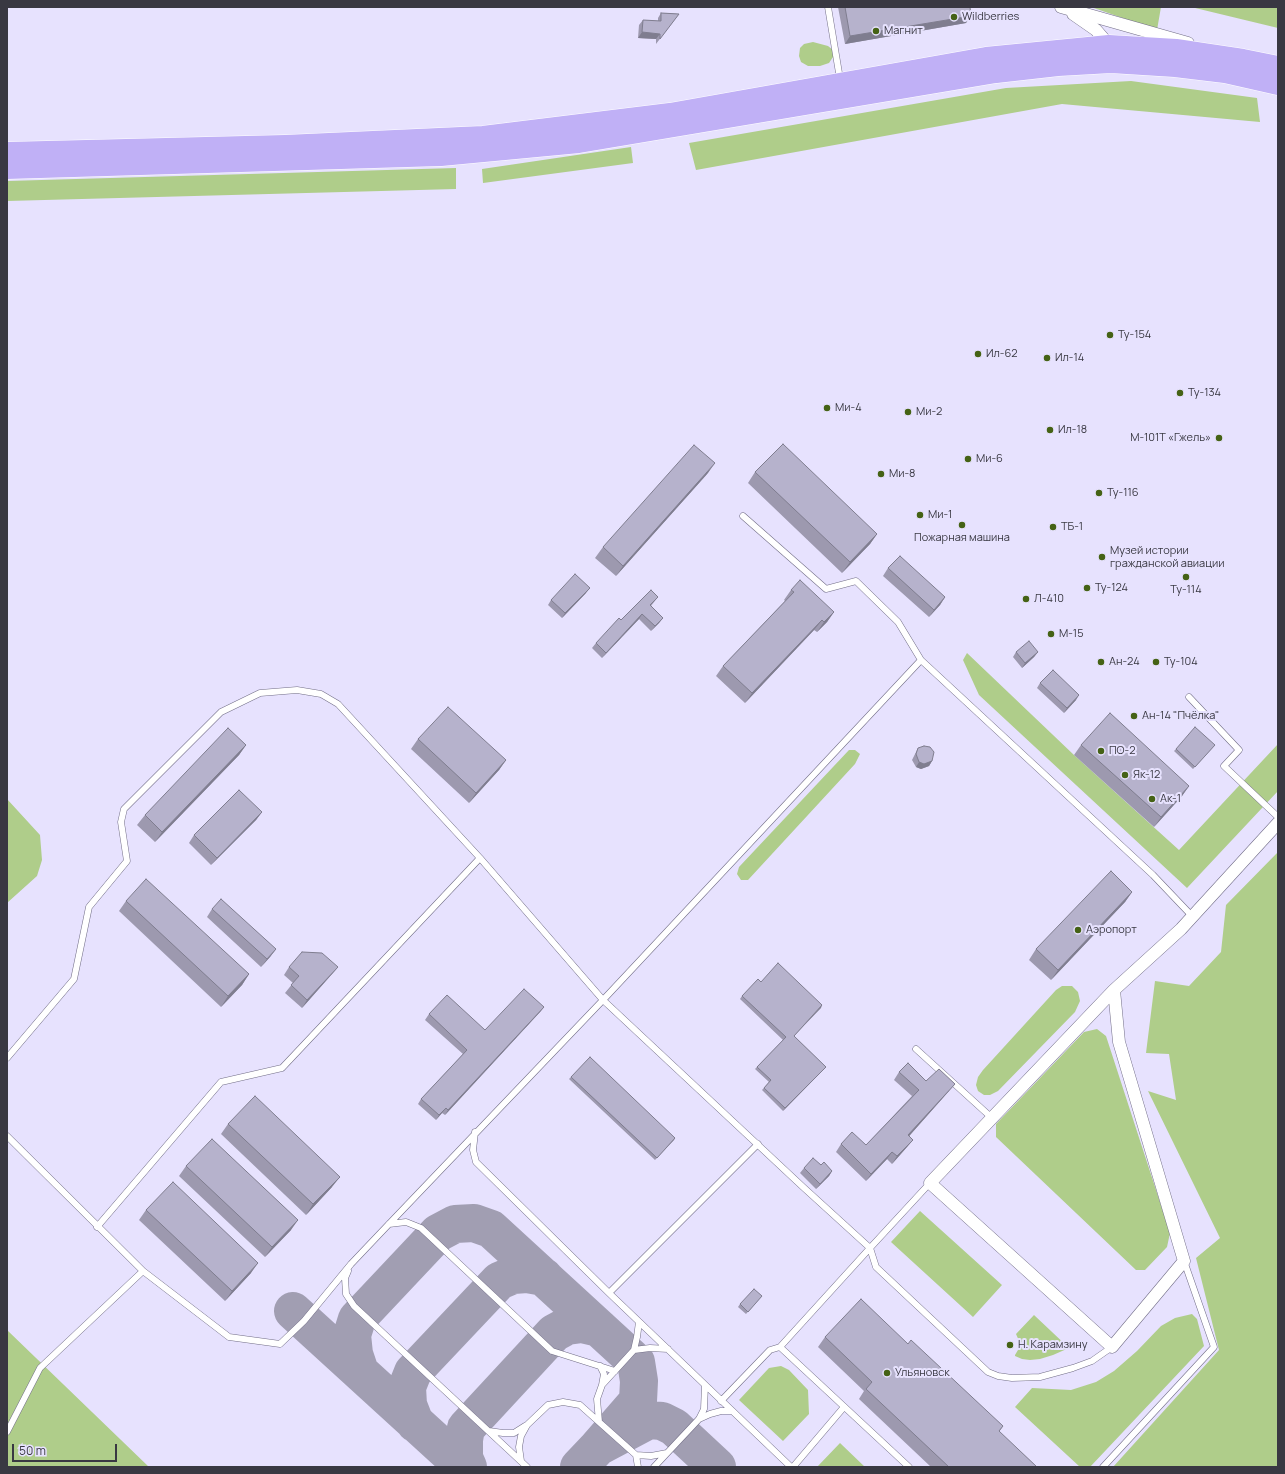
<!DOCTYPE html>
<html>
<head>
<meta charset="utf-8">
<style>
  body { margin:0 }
  #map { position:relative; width:1285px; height:1474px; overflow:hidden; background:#e7e2fe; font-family:Manrope,sans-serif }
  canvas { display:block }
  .frame { position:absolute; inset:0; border:8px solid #393842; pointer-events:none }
  .scale { position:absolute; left:12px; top:1444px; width:105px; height:18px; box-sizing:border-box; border:2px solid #393842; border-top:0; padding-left:5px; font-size:12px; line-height:14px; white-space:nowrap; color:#393842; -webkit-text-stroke:3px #e7e2fe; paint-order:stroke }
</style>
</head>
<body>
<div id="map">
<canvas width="1285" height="1474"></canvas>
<div class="frame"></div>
<div class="scale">50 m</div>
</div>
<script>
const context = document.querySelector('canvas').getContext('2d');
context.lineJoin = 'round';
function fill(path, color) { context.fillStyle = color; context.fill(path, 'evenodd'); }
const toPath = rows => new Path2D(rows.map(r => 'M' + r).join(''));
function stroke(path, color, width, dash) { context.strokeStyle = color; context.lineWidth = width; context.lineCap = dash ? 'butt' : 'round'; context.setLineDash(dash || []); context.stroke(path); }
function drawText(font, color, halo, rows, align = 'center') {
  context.font = font + ' Manrope,sans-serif'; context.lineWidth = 4; context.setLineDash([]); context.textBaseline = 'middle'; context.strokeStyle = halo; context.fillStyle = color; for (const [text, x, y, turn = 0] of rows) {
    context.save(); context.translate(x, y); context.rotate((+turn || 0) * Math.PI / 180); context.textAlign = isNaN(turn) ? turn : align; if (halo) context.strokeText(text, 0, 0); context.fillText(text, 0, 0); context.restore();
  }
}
fill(toPath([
  [1091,7,1161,7,1157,30],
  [1191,7,1278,7,1278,28],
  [813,42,828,46,833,50,833,57,829,63,820,66,808,66,801,62,799,56,800,48,804,44],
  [1131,81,1257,98,1260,122,1062,104,696,170,689,143,1006,88],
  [631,147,633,163,483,183,482,169],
  [456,168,456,189,7,201,7,181],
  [967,653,1074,755,1179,850,1278,744,1278,791,1187,888,979,695,963,660],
  [849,750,855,750,860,754,855,764,748,880,741,880,737,874,739,867],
  [7,799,40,835,42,860,37,876,7,903],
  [1278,852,1278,1467,1113,1467,1219,1350,1196,1258,1220,1238,1148,1091,1176,1100,1169,1054,1146,1053,1155,981,1189,986,1221,952,1226,905],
  [1062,986,1072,986,1078,992,1080,1001,1075,1012,998,1091,990,1095,984,1095,978,1091,976,1085,978,1077,983,1070,1056,990],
  [1097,1029,1106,1036,1170,1233,1167,1247,1145,1270,1136,1270,996,1137,996,1124,1084,1032],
  [920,1211,1002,1285,973,1317,891,1242],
  [1192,1314,1197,1319,1204,1346,1090,1467,1080,1467,1015,1407,1032,1388,1071,1390,1096,1382,1114,1371,1137,1351,1161,1326,1175,1318],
  [1034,1315,1069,1348,1053,1355,1040,1359,1030,1360,1022,1359,1015,1356,1015,1355,1018,1350,1020,1343,1016,1334],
  [7,1330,149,1467,7,1467],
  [781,1366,789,1370,808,1390,809,1414,783,1441,739,1400,769,1368],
  [840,1443,865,1467,817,1467]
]), '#afcd8a');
stroke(toPath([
  [293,1311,464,1467],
  [360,1372,354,1354,352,1335,357,1319,438,1233,455,1224,474,1223,491,1229,636,1362,639,1381,638,1401,598,1447],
  [415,1423,408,1405,407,1387,413,1372,499,1281,513,1275,527,1274,544,1277],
  [468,1467,464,1458,464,1440,466,1428,554,1333,567,1326,582,1324,599,1328],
  [579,1467,598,1447,649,1420,662,1421,674,1427,717,1467]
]), '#a19eb2', 38);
const service = toPath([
  [828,7,840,79],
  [743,516,826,589,856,581,898,622,921,660,603,1000,803,1187,870,1248,780,1347,909,1467],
  [921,660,1153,875,1192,916],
  [1189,697,1239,750,1224,766,1278,817],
  [916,1049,992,1118],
  [7,1058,74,979,89,907,127,861,121,822,124,809,221,712,260,693,297,690,321,694,338,704,480,858,603,1000,389,1224,351,1264,304,1321,280,1344,229,1337,143,1271,7,1136],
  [475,1132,473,1150,476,1162,609,1293,791,1467],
  [930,1183,870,1248,876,1267,988,1372,998,1376,1012,1378,1040,1377,1073,1368,1092,1361,1112,1347],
  [389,1224,406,1222,421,1228,552,1351,615,1371],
  [97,1227,221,1082,282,1068,480,858],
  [348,1271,345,1278,346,1294,354,1306,527,1467],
  [609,1293,758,1144],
  [639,1322,637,1337,634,1350,602,1385,597,1399,599,1422,636,1455,651,1456,667,1453],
  [634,1350,650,1348,668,1349],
  [600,1366,604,1374,602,1385],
  [721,1401,770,1350,780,1347],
  [699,1419,710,1414,721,1411,732,1411],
  [489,1431,503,1433,514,1433,525,1426],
  [7,1432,40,1368,143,1271],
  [636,1455,638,1467],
  [521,1461,519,1447,521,1436,527,1425,548,1405,563,1402,580,1405,599,1422],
  [654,1467,699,1419,704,1409,705,1385],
  [793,1467,844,1407],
  [1103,1467,1214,1347,1184,1261]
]);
const minor = toPath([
  [1061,7,1188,43],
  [1073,14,1096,30,1109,45],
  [1114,990,1119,1042,1184,1261,1112,1347,930,1183,1114,990,1181,929,1278,823]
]);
const trunk = toPath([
  [7,152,285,145,483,136,670,113,986,57,1109,45,1176,49,1243,59,1278,66],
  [7,169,441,156,579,143,996,73,1058,66,1111,63,1175,67,1225,73,1278,85]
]);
stroke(service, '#726e87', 7);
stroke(minor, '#726e87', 13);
stroke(trunk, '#fff', 21);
stroke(service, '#fff', 6);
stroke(minor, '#fff', 12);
stroke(trunk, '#c0b0f6', 20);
fill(toPath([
  [838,7,970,7,966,23,845,44],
  [661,13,679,14,656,44,656,39,638,38,639,25,643,20,658,21,658,18],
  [755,472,877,534,870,544,842,573,748,483],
  [708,473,616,576,595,558,603,547],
  [888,568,945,597,940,605,929,617,883,576],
  [791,590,834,612,827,622,817,632,814,630,745,703,716,676,723,666,785,601,784,600],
  [586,593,562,618,548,605,551,600],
  [658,597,651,606,663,618,659,623,651,631,639,619,602,658,592,648,596,643,621,620],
  [1016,652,1038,652,1034,657,1022,668,1013,657],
  [1040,683,1076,700,1064,713,1037,688],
  [418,739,506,760,499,770,469,803,411,749],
  [246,745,239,755,155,842,137,825,145,815],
  [1081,745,1189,786,1182,796,1154,827,1074,755],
  [1215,745,1193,769,1174,751,1176,749],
  [918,748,932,761,929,766,921,769,916,767,912,760],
  [262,812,256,820,211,865,189,843,194,835],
  [1132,892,1125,902,1051,980,1029,960,1036,949],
  [126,901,249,974,242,985,221,1007,119,911],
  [212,909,276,949,270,957,261,967,207,917],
  [289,967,338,967,332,974,302,1008,285,993,293,983,284,975],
  [761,982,822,1005,794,1036,826,1067,783,1111,762,1090,769,1082,755,1069,783,1040,740,999,742,996],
  [544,1007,540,1012,445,1115,442,1113,436,1120,418,1104,421,1099,463,1054,425,1020,429,1014,485,1030],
  [899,1072,926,1081,949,1091,909,1136,913,1140,907,1147,892,1164,887,1159,866,1181,836,1152,841,1144,866,1145,912,1096,894,1080],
  [571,1077,675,1138,655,1160,569,1079],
  [228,1124,332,1187,306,1215,221,1134],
  [821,1165,832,1171,829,1176,816,1189,800,1173,804,1168],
  [186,1166,291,1230,265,1257,179,1176],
  [146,1210,251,1273,225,1301,139,1220],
  [762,1296,746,1314,738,1307,740,1304],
  [825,1337,908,1344,1003,1426,999,1432,1037,1467,931,1467,859,1399,864,1391,818,1347]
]), '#9d99af');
fill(toPath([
  [971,16,966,23,845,44,850,36],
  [642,32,660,34,656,39,638,38],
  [715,463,708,473,616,576,623,566],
  [877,534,870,544,842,573,850,562],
  [590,588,586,593,562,618,565,613],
  [945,597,940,605,929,617,934,610],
  [834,612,827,622,817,632,824,622],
  [642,614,639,619,602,658,606,653],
  [663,618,659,623,651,631,655,626],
  [822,620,814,630,745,703,752,693],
  [1038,652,1034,657,1022,668,1025,663],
  [1079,695,1076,700,1064,713,1067,708],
  [246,745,239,755,155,842,162,832],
  [506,760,499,770,469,803,476,793],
  [932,761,929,766,921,769,916,767,919,762],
  [1189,786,1182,796,1154,827,1161,817],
  [262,812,256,820,211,865,217,858],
  [1132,892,1125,902,1051,980,1058,970],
  [276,949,270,957,261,967,267,959],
  [338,967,332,974,302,1008,307,1000],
  [249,974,242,985,221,1007,228,996],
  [822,1005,821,1008,792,1038,794,1036],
  [544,1007,540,1012,445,1115,448,1110],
  [826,1067,824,1069,783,1111,785,1108],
  [955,1084,949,1091,903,1143,908,1135],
  [446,1108,442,1113,436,1120,439,1115],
  [675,1138,674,1140,655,1160,657,1158],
  [913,1140,907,1147,892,1164,897,1156],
  [892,1152,887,1159,866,1181,871,1174],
  [832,1171,829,1176,816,1189,820,1184],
  [340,1177,332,1187,306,1215,313,1204],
  [298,1220,291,1230,265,1257,272,1247],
  [258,1263,251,1273,225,1301,232,1291]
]), '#7f7d8f');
const building = toPath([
  [845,7,970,7,971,16,850,36,845,7],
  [661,13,679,14,660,39,660,34,642,32,643,20,661,21,661,13],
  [783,444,877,534,850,562,755,472,783,444],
  [694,445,715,463,623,566,603,547,694,445],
  [900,556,945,597,934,610,888,568,900,556],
  [575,574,590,588,565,613,551,600,575,574],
  [800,580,834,612,824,622,822,620,752,693,723,666,794,592,791,590,800,580],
  [651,590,658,597,650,605,663,618,655,626,642,614,606,653,596,643,619,618,621,620,651,590],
  [1029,641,1038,652,1025,663,1016,652,1029,641],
  [1053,670,1079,695,1067,708,1040,683,1053,670],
  [448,707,506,760,476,793,418,739,448,707],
  [1110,713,1189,786,1161,817,1081,745,1110,713],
  [1195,727,1215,745,1195,767,1176,749,1195,727],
  [228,728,246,745,162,832,145,815,228,728],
  [924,746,930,747,934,752,932,761,924,764,919,762,916,754,918,748,924,746],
  [239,790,262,812,217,858,194,835,239,790],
  [1111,871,1132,892,1058,970,1036,949,1111,871],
  [146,879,249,974,228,996,126,901,146,879],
  [221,899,276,949,267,959,212,909,221,899],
  [302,952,322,953,338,967,307,1000,291,985,299,976,289,967,302,952],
  [778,963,822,1005,794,1036,826,1067,785,1108,764,1088,771,1080,757,1067,786,1037,742,996,758,979,761,982,778,963],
  [524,989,544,1007,448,1110,446,1108,439,1115,421,1099,467,1050,429,1014,447,995,485,1030,524,989],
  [590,1057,675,1138,657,1158,571,1077,590,1057],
  [908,1063,926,1081,939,1069,955,1084,908,1135,913,1140,897,1156,892,1152,871,1174,841,1144,852,1132,866,1145,919,1090,899,1072,908,1063],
  [255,1096,340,1177,313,1204,228,1124,255,1096],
  [212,1139,298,1220,272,1247,186,1166,212,1139],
  [813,1158,821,1165,824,1162,832,1171,820,1184,804,1168,813,1158],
  [173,1182,258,1263,232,1291,146,1210,173,1182],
  [754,1289,762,1296,748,1312,740,1304,754,1289],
  [861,1299,908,1344,911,1340,1003,1426,999,1431,1037,1467,949,1467,866,1389,872,1382,825,1337,861,1299]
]);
fill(building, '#b6b2cc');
stroke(building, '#7f7d8f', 1);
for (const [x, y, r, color] of [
  [954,17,4,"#456215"],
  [876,31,4,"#456215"],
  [1110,335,4,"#456215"],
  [978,354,4,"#456215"],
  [1047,358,4,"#456215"],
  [1180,393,4,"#456215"],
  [827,408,4,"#456215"],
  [908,412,4,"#456215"],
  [1050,430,4,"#456215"],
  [1219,438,4,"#456215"],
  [968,459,4,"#456215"],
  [881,474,4,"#456215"],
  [1099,493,4,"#456215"],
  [920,515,4,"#456215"],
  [962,525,4,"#456215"],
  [1053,527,4,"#456215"],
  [1102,557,4,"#456215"],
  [1186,577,4,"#456215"],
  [1087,588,4,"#456215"],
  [1026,599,4,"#456215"],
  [1051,634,4,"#456215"],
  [1101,662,4,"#456215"],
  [1156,662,4,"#456215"],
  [1134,716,4,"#456215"],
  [1101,751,4,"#456215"],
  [1125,775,4,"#456215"],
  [1152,799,4,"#456215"],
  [1078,930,4,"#456215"],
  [1010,1345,4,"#456215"],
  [887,1373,4,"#456215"]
]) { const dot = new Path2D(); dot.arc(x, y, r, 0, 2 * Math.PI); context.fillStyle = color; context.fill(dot); stroke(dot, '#e7e2fe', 1.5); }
drawText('11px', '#393842', '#e7e2fe', [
  ["Wildberries",962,17],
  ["Магнит",884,31],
  ["Ту-154",1118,335],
  ["Ил-62",986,354],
  ["Ил-14",1055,358],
  ["Ту-134",1188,393],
  ["Ми-4",835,408],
  ["Ми-2",916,412],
  ["Ил-18",1058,430],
  ["М-101Т «Гжель»",1211,438,"right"],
  ["Ми-6",976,459],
  ["Ми-8",889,474],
  ["Ту-116",1107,493],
  ["Ми-1",928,515],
  ["ТБ-1",1061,527],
  ["Пожарная машина",962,538,"center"],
  ["Музей истории",1110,551],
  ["гражданской авиации",1110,564],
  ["Ту-124",1095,588],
  ["Ту-114",1186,590,"center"],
  ["Л-410",1034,599],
  ["М-15",1059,634],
  ["Ан-24",1109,662],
  ["Ту-104",1164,662],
  ["Ан-14 \"Пчёлка\"",1142,716],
  ["ПО-2",1109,751],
  ["Як-12",1133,775],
  ["Ак-1",1160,799],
  ["Аэропорт",1086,930],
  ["Н. Карамзину",1018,1345],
  ["Ульяновск",895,1373]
], 'left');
</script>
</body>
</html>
